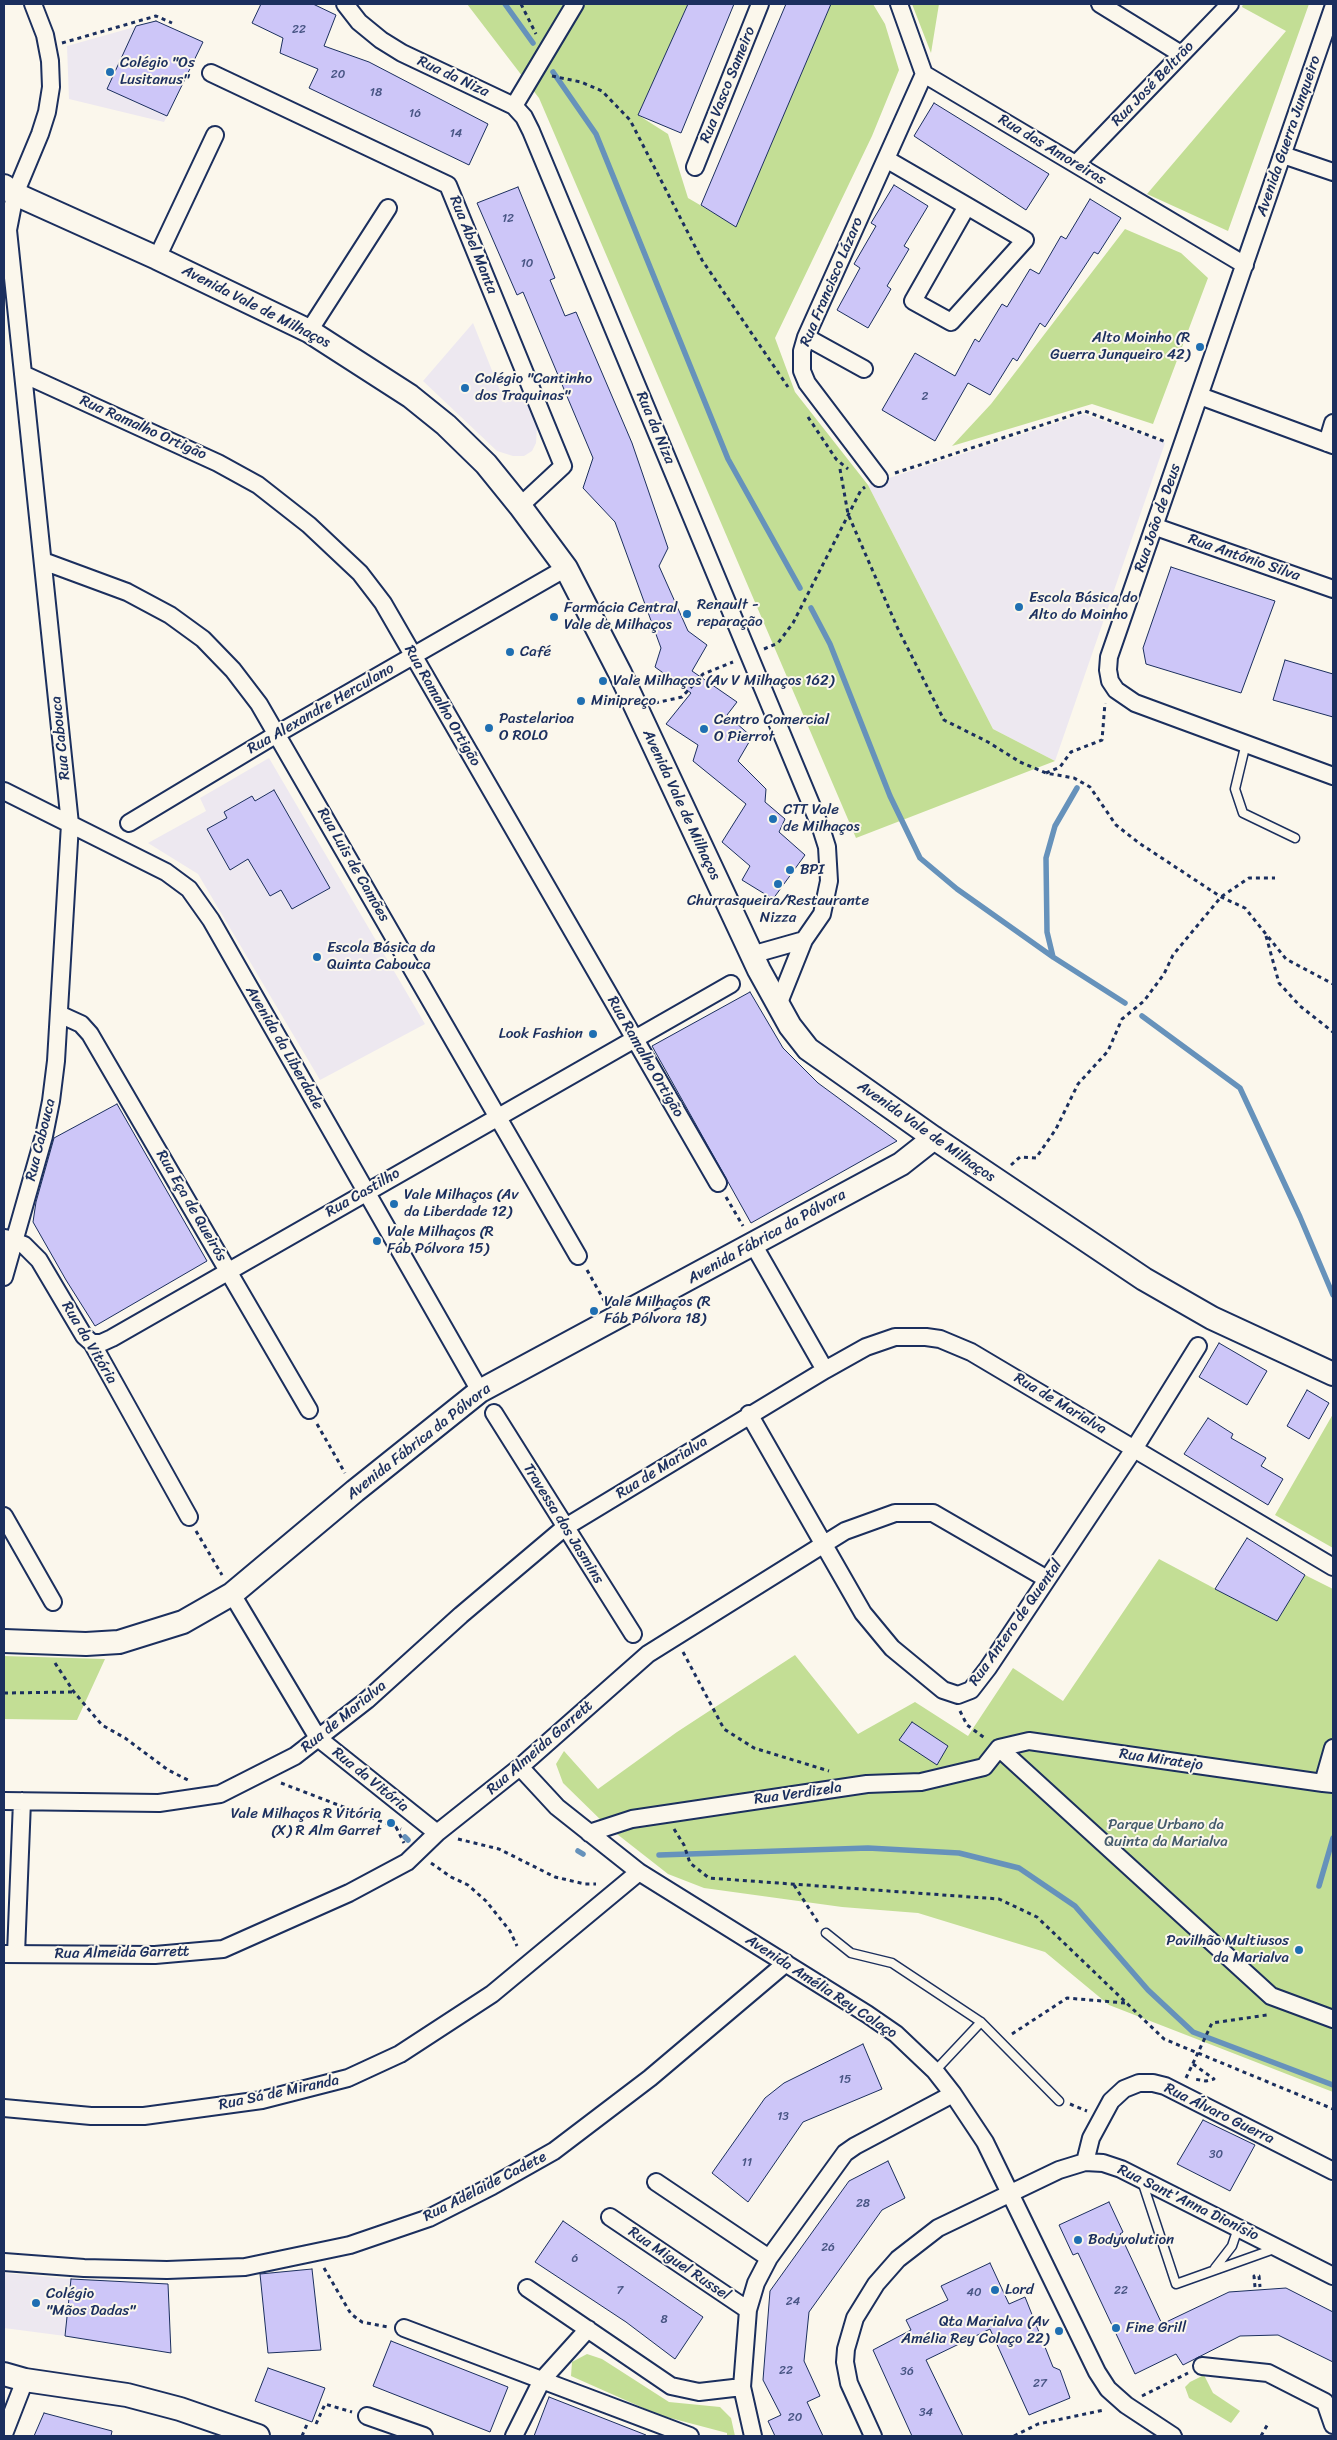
<!DOCTYPE html>
<html>
<head>
<meta charset="utf-8">
<style>
  body { margin:0 }
  #map { position:relative; width:1337px; height:2440px; overflow:hidden; background:#fbf7ec; font-family:Sriracha,sans-serif }
  canvas { display:block }
  .frame { position:absolute; inset:0; border:5px solid #1b2f5e; pointer-events:none }
</style>
</head>
<body>
<div id="map">
<canvas width="1337" height="2440"></canvas>
<div class="frame"></div>
</div>
<script>
const context = document.querySelector('canvas').getContext('2d');
context.lineJoin = 'round';
function fill(path, color) { context.fillStyle = color; context.fill(path, 'evenodd'); }
const toPath = rows => new Path2D(rows.map(r => 'M' + r).join(''));
function stroke(path, color, width, dash) { context.strokeStyle = color; context.lineWidth = width; context.lineCap = dash ? 'butt' : 'round'; context.setLineDash(dash || []); context.stroke(path); }
function drawText(font, color, halo, rows, align = 'center') {
  context.font = font + ' Sriracha,sans-serif'; context.lineWidth = 4; context.setLineDash([]); context.textBaseline = 'middle'; context.strokeStyle = halo; context.fillStyle = color; for (const [text, x, y, turn = 0] of rows) {
    context.save(); context.translate(x, y); context.rotate((+turn || 0) * Math.PI / 180); context.textAlign = isNaN(turn) ? turn : align; if (halo) context.strokeText(text, 0, 0); context.fillText(text, 0, 0); context.restore();
  }
}
fill(toPath([
  [156,21,172,28,138,102,167,116,164,122,69,99,67,46],
  [473,323,505,403,523,395,537,427,536,443,532,451,524,456,513,456,497,451,423,381],
  [1084,414,1165,443,1055,761,993,729,868,485],
  [269,758,425,1024,320,1080,198,874,148,843,206,811,200,798],
  [4,2273,71,2279,65,2336,4,2328]
]), '#ede8f0');
fill(toPath([
  [467,4,688,4,638,115,668,134,688,198,736,226,831,4,873,4,885,24,899,70,872,136,775,338,795,392,868,485,993,729,1055,761,856,838,539,98],
  [912,4,939,4,931,53],
  [1243,4,1309,4,1228,231,1147,194,1286,31,1242,7],
  [1125,229,1181,253,1208,278,1153,424,1092,404,952,446,991,404],
  [1333,1414,1333,1548,1275,1515],
  [1159,1559,1276,1621,1305,1575,1333,1589,1333,2092,1109,2005,1045,1952,918,1913,842,1907,704,1888,668,1874,608,1827,563,1783,556,1764,564,1751,598,1789,677,1732,795,1655,858,1734,915,1702,968,1736,1013,1668,1063,1701],
  [4,1656,105,1659,77,1720,4,1719],
  [587,2354,602,2359,669,2402,720,2407,731,2418,735,2436,727,2436,727,2433,659,2415,571,2376,572,2362],
  [1204,2375,1213,2393,1240,2411,1231,2423,1189,2398,1185,2387,1190,2382]
]), '#c3de95');
stroke(toPath([
  [505,4,533,43],
  [553,72,596,134,728,459,800,588],
  [811,608,830,644,890,796,920,858,957,889,1053,957,1125,1003],
  [1053,957,1047,932,1046,858,1055,826,1077,788],
  [1142,1016,1240,1088,1300,1217,1333,1295],
  [405,1837,408,1840],
  [578,1851,583,1854],
  [659,1855,868,1848,959,1853,1019,1868,1075,1906,1148,1990,1193,2032,1333,2085],
  [1319,1886,1333,1838]
]), '#6692bb', 5.5);
const building = toPath([
  [261,4,313,4,336,15,324,46,369,62,488,124,469,165,309,88,318,69,280,53,283,38,252,23,261,4],
  [688,4,734,4,681,133,638,115,688,4],
  [786,4,831,4,736,227,701,205,786,4],
  [156,21,203,42,167,116,107,89,136,26,156,21],
  [934,103,1049,174,1026,210,914,136,934,103],
  [894,185,928,206,904,246,909,249,887,286,891,289,868,328,837,310,860,268,854,264,876,226,871,223,894,185],
  [518,187,555,278,550,280,565,316,576,312,632,443,668,548,659,566,688,631,707,645,692,671,737,702,727,715,752,737,738,761,766,789,765,802,785,819,779,832,805,855,773,899,742,880,750,866,722,842,746,804,693,761,698,745,666,724,691,693,655,667,661,648,615,522,583,488,593,458,523,292,517,295,477,203,518,187],
  [1090,199,1121,218,1098,254,1094,252,1045,327,1040,323,1017,361,1013,358,990,395,968,383,935,441,882,410,915,353,955,376,975,339,979,342,1002,304,1007,307,1030,269,1039,274,1061,236,1066,239,1090,199],
  [1171,567,1275,601,1241,693,1146,664,1143,648,1171,567],
  [1285,660,1333,674,1333,717,1273,700,1285,660],
  [274,790,330,888,292,909,281,890,270,896,248,859,230,870,207,829,227,818,224,812,252,796,255,801,274,790],
  [750,992,783,1048,818,1083,897,1141,751,1223,652,1046,750,992],
  [117,1104,207,1261,95,1326,66,1280,33,1222,36,1202,54,1138,117,1104],
  [1219,1343,1267,1371,1247,1405,1199,1377,1219,1343],
  [1307,1390,1329,1403,1309,1439,1287,1426,1307,1390],
  [1208,1418,1233,1434,1231,1438,1266,1458,1261,1466,1283,1479,1268,1505,1184,1454,1208,1418],
  [1247,1538,1305,1575,1277,1621,1215,1589,1247,1538],
  [912,1722,948,1746,937,1765,899,1740,912,1722],
  [863,2044,882,2089,803,2122,748,2202,712,2173,765,2098,784,2083,863,2044],
  [1203,2120,1255,2145,1230,2191,1177,2164,1203,2120],
  [888,2161,905,2198,882,2210,809,2312,804,2361,820,2396,807,2402,823,2436,775,2436,768,2421,781,2415,763,2380,770,2291,849,2181,888,2161],
  [1109,2202,1123,2232,1120,2234,1162,2324,1229,2292,1286,2288,1333,2312,1333,2362,1278,2335,1240,2336,1183,2365,1176,2354,1135,2374,1078,2253,1073,2255,1059,2225,1109,2202],
  [563,2221,703,2317,675,2359,626,2322,535,2262,563,2221],
  [990,2263,1009,2304,1025,2297,1053,2367,1060,2370,1070,2398,1029,2415,990,2329,926,2360,963,2436,912,2436,873,2350,911,2330,906,2320,948,2300,941,2286,990,2263],
  [312,2269,321,2350,268,2353,260,2274,312,2269],
  [71,2279,168,2284,171,2353,65,2336,71,2279],
  [391,2341,508,2387,490,2432,373,2386,391,2341],
  [268,2368,325,2388,312,2422,255,2401,268,2368],
  [549,2397,646,2435,646,2436,534,2436,549,2397],
  [44,2413,112,2431,111,2436,34,2436,44,2413]
]);
fill(building, '#cdc6f8');
stroke(building, '#1b2f5e', 1);
const lane = toPath([
  [1246,743,1235,789,1243,813,1295,838],
  [826,1933,851,1953,892,1963,981,2022,1059,2101],
  [935,2071,981,2022],
  [1142,2181,1176,2284,1274,2249],
  [1215,2268,1232,2246,1238,2228]
]);
const street = toPath([
  [345,4,359,22,381,40,402,53,514,106,524,117,531,131,821,828,827,847,829,881,822,914,804,940,778,1005],
  [899,4,924,74,1245,265],
  [1100,4,1181,54],
  [1333,8,1109,657,1108,670,1110,681,1116,690,1135,703,1333,776],
  [211,73,448,185,563,466,520,506],
  [514,106,575,4],
  [1283,155,1333,172],
  [886,159,967,206,1025,240,951,322,913,301,967,206],
  [1076,164,1230,4],
  [695,167,760,4],
  [157,258,215,135],
  [309,331,388,208],
  [806,337,864,369],
  [23,374,218,463,258,485,309,525,360,573,383,603,718,1183],
  [1200,396,1333,445],
  [1327,443,1333,423],
  [879,478,807,383,802,371,802,351,806,337,924,74],
  [1156,527,1333,589],
  [43,561,127,592,170,615,203,639,233,670,259,704,578,1256],
  [4,791,166,872,189,889,211,920,480,1391],
  [129,823,277,734,566,568],
  [751,955,804,940],
  [59,1014,81,1024,90,1034,309,1410],
  [5,1238,24,1245,39,1260,84,1336,92,1343,189,1517],
  [753,1244,825,1370],
  [4,1277,44,1136,51,1101,56,1061,70,824,8,230,15,194,40,134,47,112,51,87,50,61,45,35,33,4],
  [92,1343,101,1343,112,1338,731,984],
  [494,1413,633,1634],
  [749,1414,863,1613,892,1648,943,1690,958,1695,971,1690,988,1668,1134,1449,1198,1346],
  [4,1516,53,1602],
  [232,1594,318,1738,437,1833],
  [999,1748,1271,1996,1333,2019],
  [999,1748,1029,1741,1323,1783],
  [1333,1748,1323,1783,1333,1784],
  [520,1767,557,1807,639,1872,867,2014,896,2034,935,2071,953,2094,985,2142,1097,2372,1108,2389,1126,2405,1173,2436],
  [4,1801,159,1803,220,1794,295,1756,367,1700,461,1615,564,1528,825,1370,866,1347,895,1337,926,1337,940,1339,971,1352,1333,1567],
  [589,1833,632,1819,867,1784,921,1782,984,1767,999,1748],
  [4,1954,155,1955,223,1949,349,1893,407,1862,437,1833,520,1767,648,1654,845,1531,895,1513,933,1513,1047,1579],
  [16,1954,22,1801],
  [4,2108,91,2116,144,2116,262,2100,348,2078,400,2054,492,1994,639,1872],
  [1085,2162,1091,2138,1111,2101,1124,2089,1139,2083,1153,2083,1165,2086,1333,2171],
  [656,2182,769,2258],
  [610,2217,748,2310],
  [4,2262,84,2268,167,2270,245,2267,350,2245,429,2218,492,2186,554,2151,650,2078,786,1963],
  [527,2288,671,2386,699,2392,742,2387],
  [404,2328,690,2436],
  [1202,2366,1268,2373,1325,2402,1333,2425],
  [367,2416,424,2436],
  [4,2434,25,2380],
  [514,2436,542,2380,588,2329],
  [753,2436,742,2387,748,2310,756,2283,769,2258,845,2153,855,2146,953,2094],
  [873,2436,849,2383,845,2362,846,2349,855,2318,876,2284,898,2259,938,2228,1059,2170,1085,2162,1103,2163,1121,2169,1333,2276]
]);
const secondary = toPath([
  [4,186,15,194,157,258,309,331,410,396,446,425,486,464,520,506,566,568,620,673,759,970,790,1026,808,1049,934,1138,1144,1279,1212,1318,1333,1374],
  [4,1641,86,1644,119,1642,183,1622,232,1594,355,1491,480,1391,901,1164,934,1138],
  [4,2374,25,2380,127,2395,180,2409,258,2436]
]);
stroke(lane, '#1b2f5e', 11);
stroke(street, '#1b2f5e', 20);
stroke(secondary, '#1b2f5e', 26);
stroke(toPath([
  [521,4,536,34],
  [62,43,156,16,172,23],
  [552,76,581,82,602,91,630,120,702,260,788,387],
  [808,417,836,459,848,469],
  [840,469,848,514,898,629,944,720,988,742,1020,762,1046,773,1074,778,1090,787,1116,825,1139,843,1221,897,1245,908,1286,959,1333,984],
  [895,473,1085,411,1166,442],
  [764,649,778,643,793,623,861,490,865,487],
  [655,703,682,697,703,674,733,662],
  [1046,773,1060,767,1071,752,1102,740,1105,703],
  [1266,936,1279,983,1300,1006,1333,1032],
  [1011,1165,1020,1157,1036,1158,1056,1129,1078,1084,1108,1051,1122,1019,1144,1001,1164,974,1173,955,1221,897,1249,878,1275,878],
  [726,1197,743,1226],
  [587,1270,605,1302],
  [317,1424,345,1473],
  [196,1531,222,1575],
  [683,1652,724,1729,754,1748,829,1771],
  [55,1663,74,1692,102,1725,125,1738,168,1770,188,1780],
  [4,1693,74,1692],
  [960,1711,967,1725,986,1739],
  [281,1783,401,1829],
  [396,1827,404,1843],
  [674,1829,684,1845,690,1863,709,1878,999,1899,1037,1917,1164,2039,1333,2109],
  [458,1839,499,1849,555,1877,585,1884,596,1884],
  [431,1863,451,1877,468,1885,486,1901,510,1931,517,1946],
  [794,1885,819,1924],
  [1012,2034,1067,1998,1125,2003],
  [1193,2064,1214,2079,1206,2081,1194,2079],
  [1186,2078,1212,2023,1267,2015],
  [1070,2104,1087,2111],
  [324,2268,351,2314,362,2322,388,2327],
  [1255,2287,1254,2276,1259,2276,1260,2287],
  [1142,2396,1188,2373],
  [316,2424,325,2404,352,2412],
  [302,2436,308,2422],
  [1014,2436,1038,2424,1104,2410],
  [1261,2436,1269,2422]
]), '#1b2f5e', 3, [4, 4]);
stroke(lane, '#fbf7ec', 8);
stroke(street, '#fbf7ec', 16);
stroke(secondary, '#fbf7ec', 22);
for (const [x, y, r, color] of [
  [110,72,5,"#1f6fb2"],
  [1200,347,5,"#1f6fb2"],
  [465,388,5,"#1f6fb2"],
  [1019,607,5,"#1f6fb2"],
  [687,614,5,"#1f6fb2"],
  [554,617,5,"#1f6fb2"],
  [510,652,5,"#1f6fb2"],
  [603,681,5,"#1f6fb2"],
  [581,701,5,"#1f6fb2"],
  [489,728,5,"#1f6fb2"],
  [704,729,5,"#1f6fb2"],
  [773,819,5,"#1f6fb2"],
  [790,870,5,"#1f6fb2"],
  [778,884,5,"#1f6fb2"],
  [317,957,5,"#1f6fb2"],
  [593,1034,5,"#1f6fb2"],
  [394,1204,5,"#1f6fb2"],
  [377,1241,5,"#1f6fb2"],
  [594,1311,5,"#1f6fb2"],
  [391,1823,5,"#1f6fb2"],
  [1299,1950,5,"#1f6fb2"],
  [1078,2240,5,"#1f6fb2"],
  [995,2290,5,"#1f6fb2"],
  [36,2303,5,"#1f6fb2"],
  [1116,2328,5,"#1f6fb2"],
  [1059,2331,5,"#1f6fb2"]
]) { const dot = new Path2D(); dot.arc(x, y, r, 0, 2 * Math.PI); context.fillStyle = color; context.fill(dot); stroke(dot, '#fbf7ec', 2); }
drawText('12px', '#485584', null, [
  ["22",299,30],
  ["20",338,75],
  ["18",376,93],
  ["16",415,114],
  ["14",456,134],
  ["12",508,219],
  ["10",527,264],
  ["2",925,397],
  ["15",845,2080],
  ["13",783,2117],
  ["30",1216,2155],
  ["11",747,2163],
  ["28",863,2204],
  ["26",828,2248],
  ["6",575,2259],
  ["7",620,2291],
  ["22",1121,2291],
  ["40",974,2293],
  ["24",793,2302],
  ["8",664,2320],
  ["22",786,2371],
  ["36",907,2372],
  ["27",1040,2384],
  ["34",926,2413],
  ["20",795,2418]
]);
drawText('15px', '#1b2f5e', '#fbf7ec', [
  ["Colégio \"Os",120,63],
  ["Lusitanus\"",120,80],
  ["Alto Moinho (R",1190,338,"right"],
  ["Guerra Junqueiro 42)",1190,355,"right"],
  ["Colégio \"Cantinho",475,379],
  ["dos Traquinas\"",475,396],
  ["Escola Básica do",1029,598],
  ["Alto do Moinho",1029,615],
  ["Renault -",697,605],
  ["reparação",697,622],
  ["Farmácia Central",564,608],
  ["Vale de Milhaços",564,625],
  ["Café",520,652],
  ["Vale Milhaços (Av V Milhaços 162)",613,681],
  ["Minipreço",591,701],
  ["Pastelarioa",499,719],
  ["O ROLO",499,736],
  ["Centro Comercial",714,720],
  ["O Pierrot",714,737],
  ["CTT Vale",783,810],
  ["de Milhaços",783,827],
  ["BPI",800,870],
  ["Churrasqueira/Restaurante",778,901,"center"],
  ["Nizza",778,918,"center"],
  ["Escola Básica da",327,948],
  ["Quinta Cabouca",327,965],
  ["Look Fashion",583,1034,"right"],
  ["Vale Milhaços (Av",404,1195],
  ["da Liberdade 12)",404,1212],
  ["Vale Milhaços (R",387,1232],
  ["Fáb Pólvora 15)",387,1249],
  ["Vale Milhaços (R",604,1302],
  ["Fáb Pólvora 18)",604,1319],
  ["Vale Milhaços R Vitória",381,1814,"right"],
  ["(X) R Alm Garret",381,1831,"right"],
  ["Pavilhão Multiusos",1289,1941,"right"],
  ["da Marialva",1289,1958,"right"],
  ["Bodyvolution",1088,2240],
  ["Lord",1005,2290],
  ["Colégio",46,2294],
  ["\"Mãos Dadas\"",46,2311],
  ["Qta Marialva (Av",1049,2322,"right"],
  ["Amélia Rey Colaço 22)",1049,2339,"right"],
  ["Fine Grill",1126,2328]
], 'left');
drawText('15px', '#1b2f5e', '#fbf7ec', [
  ["Rua da Niza",453,77,25],
  ["Rua José Beltrão",1153,84,-46],
  ["Rua Vasco Sameiro",728,85,-68],
  ["Avenida Guerra Junqueiro",1289,136,-71],
  ["Rua das Amoreiras",1052,150,31],
  ["Rua Abel Manta",473,245,68],
  ["Rua Francisco Lázaro",832,282,-67],
  ["Avenida Vale de Milhaços",256,307,27],
  ["Rua Ramalho Ortigão",143,428,24],
  ["Rua da Niza",655,428,67],
  ["Rua João de Deus",1158,518,-71],
  ["Rua António Silva",1244,558,19],
  ["Rua Ramalho Ortigão",442,706,60],
  ["Rua Alexandre Herculano",321,709,-30],
  ["Rua Cabouca",61,738,-96],
  ["Avenida Vale de Milhaços",681,805,65],
  ["Rua Luis de Camões",353,865,60],
  ["Avenida da Liberdade",284,1048,60],
  ["Rua Ramalho Ortigão",645,1057,60],
  ["Avenida Vale de Milhaços",926,1132,35],
  ["Rua Cabouca",41,1140,-76],
  ["Rua Castilho",363,1193,-30],
  ["Rua Eça de Queirós",191,1206,60],
  ["Avenida Fábrica da Pólvora",767,1237,-29],
  ["Rua da Vitória",89,1343,59],
  ["Rua de Marialva",1060,1404,31],
  ["Avenida Fábrica da Pólvora",419,1442,-38],
  ["Rua de Marialva",662,1468,-32],
  ["Travessa dos Jasmins",563,1524,58],
  ["Rua Antero de Quental",1016,1623,-55],
  ["Rua de Marialva",344,1717,-39],
  ["Rua Almeida Garrett",540,1748,-41],
  ["Rua Miratejo",1161,1760,8],
  ["Rua da Vitória",370,1780,39],
  ["Rua Verdizela",798,1794,-8],
  ["Rua Almeida Garrett",122,1953,-1],
  ["Avenida Amélia Rey Colaço",821,1987,33],
  ["Rua Sá de Miranda",279,2093,-12],
  ["Rua Álvaro Guerra",1219,2114,26],
  ["Rua Adelaide Cadete",485,2187,-27],
  ["Rua Sant'Anna Dionísio",1188,2203,26],
  ["Rua Miguel Russel",679,2264,34]
]);
drawText('15px', '#455b6c', '#fbf7ec', [
  ["Parque Urbano da",1166,1825],
  ["Quinta da Marialva",1166,1842]
]);
</script>
</body>
</html>
